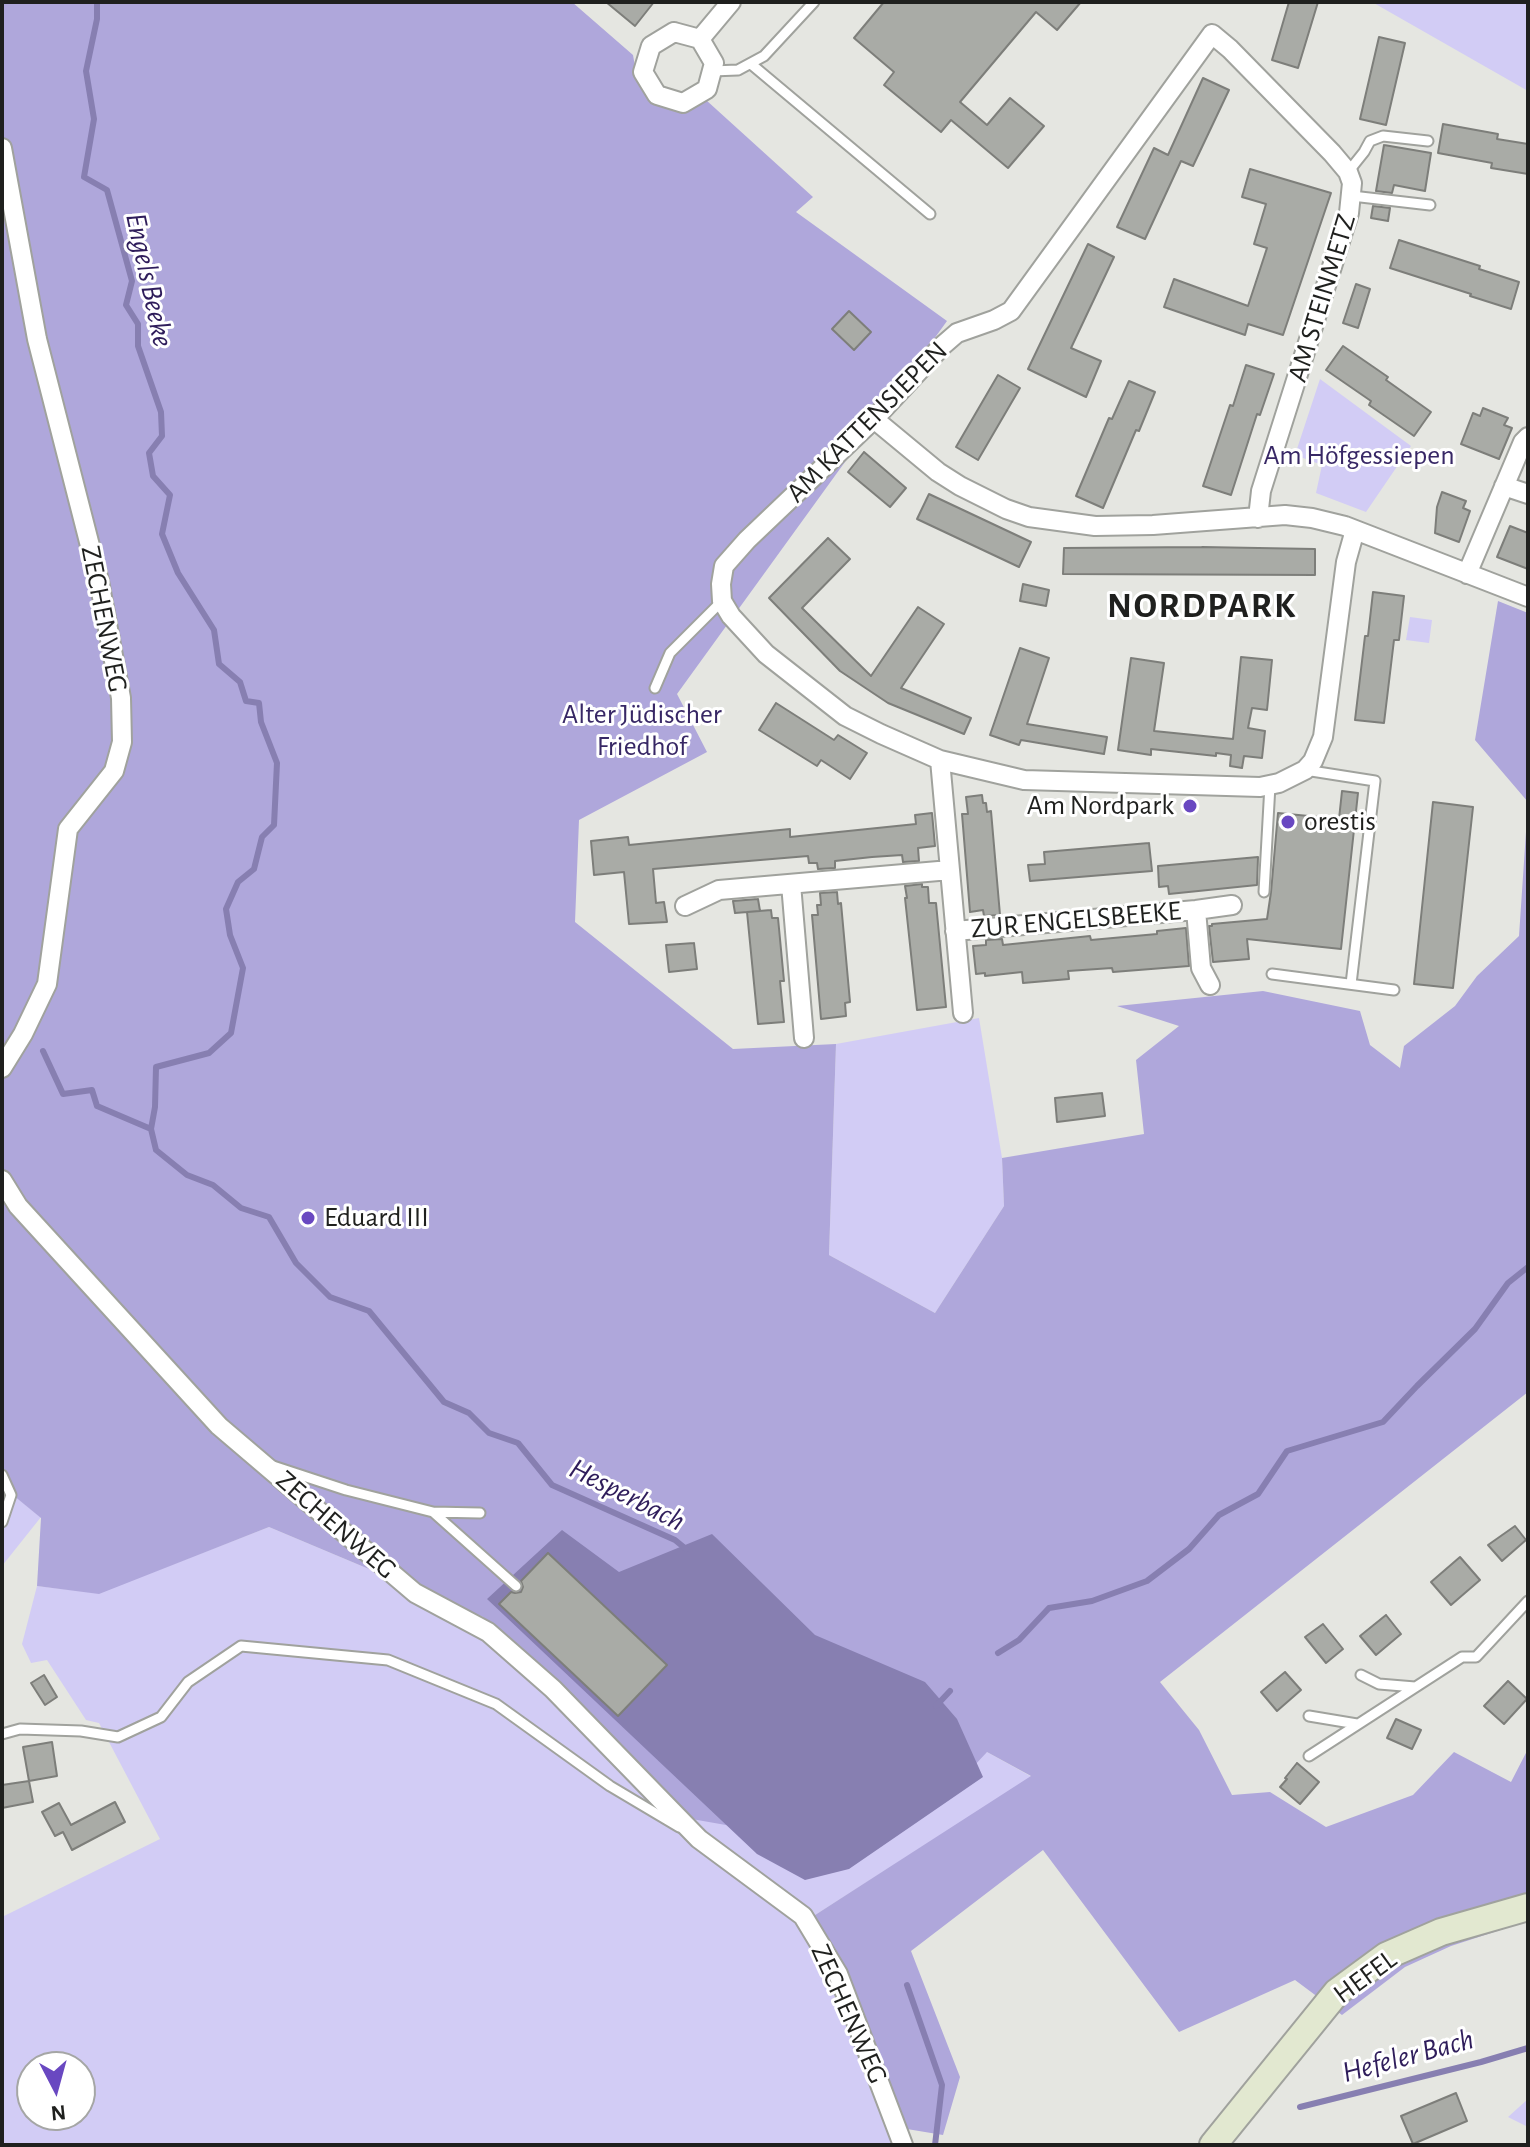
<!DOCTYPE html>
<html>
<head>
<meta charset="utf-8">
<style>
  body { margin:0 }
  #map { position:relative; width:1530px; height:2147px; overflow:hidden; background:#e5e6e1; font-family:"Alegreya Sans",sans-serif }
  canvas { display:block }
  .frame { position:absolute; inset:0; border:4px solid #1f201e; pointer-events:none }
  .north { position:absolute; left:16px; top:2051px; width:80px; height:80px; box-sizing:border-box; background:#fff; border:2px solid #a5a6a5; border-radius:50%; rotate:174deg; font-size:22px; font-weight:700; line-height:32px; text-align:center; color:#1f201e }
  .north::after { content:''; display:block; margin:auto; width:28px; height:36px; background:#6948c1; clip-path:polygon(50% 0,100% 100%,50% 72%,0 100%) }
</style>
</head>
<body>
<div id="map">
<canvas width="1530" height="2147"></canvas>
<div class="frame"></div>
<div class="north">N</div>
</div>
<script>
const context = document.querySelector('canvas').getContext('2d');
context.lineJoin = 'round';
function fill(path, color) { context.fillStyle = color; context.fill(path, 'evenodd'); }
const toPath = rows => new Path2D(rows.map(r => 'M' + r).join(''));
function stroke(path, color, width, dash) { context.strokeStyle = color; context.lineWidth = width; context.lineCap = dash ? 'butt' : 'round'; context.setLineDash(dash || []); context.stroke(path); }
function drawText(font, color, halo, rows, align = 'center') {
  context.font = font + ' "Alegreya Sans",sans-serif'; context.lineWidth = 6; context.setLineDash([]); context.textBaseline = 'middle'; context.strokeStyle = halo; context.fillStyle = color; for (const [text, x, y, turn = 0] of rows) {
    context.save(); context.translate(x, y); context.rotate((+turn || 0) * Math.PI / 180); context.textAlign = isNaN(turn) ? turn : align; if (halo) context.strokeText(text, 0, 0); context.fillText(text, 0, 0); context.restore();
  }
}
fill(toPath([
  [1372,2,1528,2,1528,91],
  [1320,379,1411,446,1366,512,1316,493,1322,465,1295,455],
  [1410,617,1432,620,1429,643,1406,640],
  [979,1018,1002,1158,1004,1206,935,1313,829,1255,836,1044],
  [6,1489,41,1517,2,1566,2,1497],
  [269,1527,483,1617,686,1818,987,1752,1032,1777,812,1917,896,2145,2,2145,2,1917,160,1839,99,1723,86,1720,47,1660,31,1663,22,1644,37,1586,99,1593],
  [32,2067,80,2067,80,2115,32,2115],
  [1528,2099,1528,2127,1508,2117]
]), '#d2ccf5');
fill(toPath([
  [2,2,572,2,633,55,636,72,682,108,706,100,813,197,796,212,947,321,677,694,707,752,579,820,575,922,733,1049,836,1044,829,1255,935,1313,1004,1206,1002,1158,1144,1134,1136,1060,1179,1026,1117,1006,1263,991,1360,1011,1370,1045,1400,1068,1404,1046,1455,1006,1477,976,1519,936,1528,802,1475,740,1498,601,1528,613,1528,1392,1160,1682,1199,1730,1232,1795,1270,1792,1326,1827,1413,1795,1454,1752,1511,1782,1528,1749,1528,1921,1451,1946,1405,1967,1342,2015,1295,1980,1179,2032,1043,1850,911,1951,960,2077,943,2135,901,2128,812,1917,1031,1776,987,1752,959,1782,760,1831,686,1818,483,1617,269,1527,99,1594,37,1586,41,1518,2,1486]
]), '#afa7db');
fill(toPath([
  [562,1530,619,1572,712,1534,815,1635,925,1682,957,1719,983,1777,849,1869,805,1880,757,1854,487,1599]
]), '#877fb1');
stroke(toPath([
  [97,2,97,19,86,71,94,119,84,177,107,190,132,281,126,305,138,324,138,346,161,412,162,436,149,453,153,476,170,495,162,534,178,573,214,630,219,664,240,682,246,701,259,703,261,722,277,763,274,825,262,837,254,869,238,882,226,909,230,935,243,968,231,1033,209,1053,156,1067,155,1107,151,1129],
  [43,1051,63,1094,92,1090,97,1106,151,1129,156,1150,187,1175,213,1185,241,1208,269,1217,296,1263,330,1297,369,1311,444,1402,469,1413,489,1433,518,1443,552,1485,675,1540,686,1549],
  [998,1653,1019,1640,1049,1608,1092,1601,1147,1581,1189,1549,1219,1515,1258,1494,1287,1451,1383,1422,1417,1386,1475,1329,1508,1283,1528,1267],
  [936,1706,950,1691],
  [907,1985,942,2085,935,2145],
  [1300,2107,1481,2062,1528,2048]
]), '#877fb1', 6);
const building = toPath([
  [606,2,654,2,635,26,606,2],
  [884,2,1081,2,1057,30,1036,12,960,102,987,125,1010,98,1044,126,1008,168,951,120,941,132,884,85,894,72,854,38,884,2],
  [1289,2,1318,2,1298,68,1272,60,1289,2],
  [1379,37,1405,43,1386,125,1360,119,1379,37],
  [1203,78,1229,90,1193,166,1181,161,1145,239,1117,227,1154,148,1168,155,1203,78],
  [1443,124,1498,134,1497,139,1528,144,1528,174,1491,168,1492,163,1438,153,1443,124],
  [1384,145,1431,153,1425,191,1394,185,1392,193,1376,191,1384,145],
  [1250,169,1331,193,1283,335,1248,324,1245,335,1164,307,1174,279,1248,306,1267,248,1254,244,1266,204,1242,197,1250,169],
  [1373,206,1390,208,1388,221,1371,218,1373,206],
  [1399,240,1480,266,1479,269,1519,282,1511,309,1470,296,1471,294,1390,268,1399,240],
  [1088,244,1114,257,1071,348,1101,361,1086,397,1028,369,1088,244],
  [1356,284,1370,289,1358,328,1343,323,1356,284],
  [849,311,871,332,854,350,832,329,849,311],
  [1343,346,1388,377,1386,380,1431,412,1414,436,1369,405,1371,401,1326,370,1343,346],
  [1246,365,1274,374,1260,415,1257,414,1231,495,1203,486,1230,405,1233,406,1246,365],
  [998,375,1020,388,978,460,956,447,998,375],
  [1129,381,1155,392,1139,431,1136,430,1103,508,1076,496,1109,418,1112,419,1129,381],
  [1483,408,1508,418,1504,425,1512,428,1499,459,1461,444,1473,413,1480,416,1483,408],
  [864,452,906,488,890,507,848,472,864,452],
  [1442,492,1466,501,1463,508,1470,511,1459,542,1435,533,1437,507,1442,492],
  [929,494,1031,542,1019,567,917,519,929,494],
  [1510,526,1528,533,1528,569,1497,557,1510,526],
  [828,538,850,559,802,608,871,676,918,607,944,624,901,688,971,718,964,734,888,703,840,671,769,598,828,538],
  [1202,547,1315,549,1315,575,1063,574,1064,548,1202,547],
  [1023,584,1049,590,1046,606,1020,601,1023,584],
  [1373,592,1404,596,1399,640,1394,640,1384,723,1355,720,1365,636,1368,636,1373,592],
  [1020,648,1049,658,1027,724,1107,737,1104,754,1021,740,1019,745,990,735,1020,648],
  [1241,657,1272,660,1267,710,1252,708,1248,728,1265,731,1262,758,1244,756,1242,768,1230,766,1231,755,1216,753,1216,756,1151,749,1151,755,1118,750,1131,658,1164,663,1154,731,1233,739,1241,657],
  [776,703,834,740,838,735,867,753,850,779,821,760,817,766,759,730,776,703],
  [1342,791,1358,793,1341,949,1247,939,1249,959,1213,962,1209,926,1212,926,1212,924,1267,919,1271,892,1278,813,1339,819,1342,791],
  [982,795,983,803,986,803,987,812,991,811,1000,915,984,916,983,910,970,912,962,814,968,814,966,797,982,795],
  [1433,802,1473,807,1453,988,1414,984,1433,802],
  [932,813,935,846,918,848,919,861,903,862,902,855,872,857,835,861,835,868,818,869,817,863,809,863,808,856,653,869,656,903,664,902,667,922,629,924,624,872,594,875,591,841,628,837,629,845,790,829,790,837,916,824,915,815,932,813],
  [1149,843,1152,871,1030,881,1028,865,1045,864,1044,852,1149,843],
  [1258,857,1257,885,1169,894,1168,886,1159,887,1158,866,1258,857],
  [922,884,922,887,928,887,929,903,936,903,946,1007,917,1010,905,898,907,898,905,886,922,884],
  [837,892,838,904,841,903,850,1002,845,1003,846,1016,821,1019,812,915,818,915,817,905,821,905,820,893,837,892],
  [758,899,760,911,735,913,733,901,758,899],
  [771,910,772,918,778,918,784,981,780,981,784,1022,758,1024,747,912,771,910],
  [1186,928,1189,966,1113,972,1112,968,1068,971,1069,979,1023,983,1022,972,985,976,985,973,976,974,973,946,986,945,986,940,1002,939,1003,945,1090,936,1091,940,1157,934,1157,931,1186,928],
  [694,943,697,969,669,972,666,945,694,943],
  [1102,1093,1105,1116,1057,1122,1055,1098,1102,1093],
  [1515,1526,1526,1540,1502,1561,1488,1545,1515,1526],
  [548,1553,667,1665,618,1716,499,1604,511,1592,515,1593,521,1592,523,1587,521,1581,548,1553],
  [1460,1557,1480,1580,1451,1605,1431,1582,1460,1557],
  [1386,1615,1401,1634,1376,1655,1360,1636,1386,1615],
  [1323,1624,1343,1649,1326,1663,1305,1637,1323,1624],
  [1285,1672,1301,1690,1277,1711,1261,1692,1285,1672],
  [44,1675,57,1697,45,1705,31,1683,44,1675],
  [1508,1681,1527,1699,1504,1724,1484,1706,1508,1681],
  [1396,1719,1421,1730,1412,1749,1387,1738,1396,1719],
  [52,1742,57,1776,29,1781,23,1747,52,1742],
  [1297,1763,1319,1782,1300,1804,1280,1787,1287,1779,1285,1778,1297,1763],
  [29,1781,33,1802,2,1808,2,1785,29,1781],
  [115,1802,125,1822,72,1850,63,1832,55,1836,42,1812,59,1803,71,1825,115,1802],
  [1456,2093,1467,2121,1413,2144,1401,2116,1456,2093]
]);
fill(building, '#a9aba6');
stroke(building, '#7d7e7a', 2);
const lane = toPath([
  [751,64,930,214],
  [712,71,738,70,764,56,814,2],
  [1348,172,1364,152,1370,141,1383,136,1428,141],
  [1352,196,1430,205],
  [655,688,670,653,722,601],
  [1305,770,1375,781,1351,984],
  [1264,892,1270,785],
  [1272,974,1394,990],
  [273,1466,346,1490,433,1512,516,1586],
  [2,1475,11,1495,2,1522],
  [433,1512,480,1513],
  [1361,1675,1379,1684,1415,1687],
  [1309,1716,1357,1724],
  [2,1734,20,1729,81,1731,118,1737,161,1717,188,1682,241,1646,388,1660,496,1704,610,1786,679,1827],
  [1309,1756,1462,1657,1476,1657,1528,1601]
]);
const street = toPath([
  [674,32,700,39,714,63,707,89,683,103,657,95,643,72,651,46,674,32],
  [700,39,731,2],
  [2,148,37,339,99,581,121,698,122,742,114,771,68,829,47,984,23,1034,2,1068],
  [874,419,938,472,960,486,1006,509,1029,517,1095,526,1153,525,1285,515,1312,518,1345,526,1528,597],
  [1504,486,1528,494],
  [1258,518,1261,491,1349,213,1352,183,1348,172,1332,153,1230,49,1212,34,1011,311,994,320,957,333,942,346,874,419,747,540,724,566,721,584,722,601,731,616,766,654,845,716,881,734,940,760,1024,780,1260,787,1279,783,1305,770,1313,761,1323,737,1346,562,1355,530],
  [1467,574,1523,442,1528,437],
  [940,760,963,1013],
  [791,884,804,1038],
  [685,906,719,890,950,870],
  [1196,910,1201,968,1210,985],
  [955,931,1196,910,1232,905],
  [2,1180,18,1206,219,1426,415,1593,488,1632,553,1689,699,1839,803,1916,838,1974,903,2145]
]);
const secondary = toPath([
  [1213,2145,1337,1992,1386,1956,1441,1932,1528,1907]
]);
stroke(lane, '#a0a29d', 13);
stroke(street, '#a0a29d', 22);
stroke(secondary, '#a0a29d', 30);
stroke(lane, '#fff', 9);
stroke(street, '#fff', 18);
stroke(secondary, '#e2e8d0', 26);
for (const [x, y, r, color] of [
  [1190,806,8,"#6948c1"],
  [1288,822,8,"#6948c1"],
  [308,1218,8,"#6948c1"]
]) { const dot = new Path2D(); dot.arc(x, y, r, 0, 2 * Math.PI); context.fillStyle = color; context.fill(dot); stroke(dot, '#fff', 3); }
drawText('28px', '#1f201e', '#fff', [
  ["AM STEINMETZ",1322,298,-73],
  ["AM KATTENSIEPEN",867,422,-45],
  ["ZECHENWEG",104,619,79],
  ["ZUR ENGELSBEEKE",1076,920,-5],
  ["ZECHENWEG",336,1525,41],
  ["HEFEL",1365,1977,-36],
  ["ZECHENWEG",849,2014,66]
]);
drawText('28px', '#372765', '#fff', [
  ["Am Höfgessiepen",1359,456],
  ["Alter Jüdischer",642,715],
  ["Friedhof",642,747]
]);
drawText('28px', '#1f201e', '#fff', [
  ["Am Nordpark",1174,806,"right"],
  ["orestis",1304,822],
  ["Eduard III",324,1218]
], 'left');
drawText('italic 30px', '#2f1d5b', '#fff', [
  ["Engels Beeke",149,280,78],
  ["Hesperbach",627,1495,27],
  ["Hefeler Bach",1408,2056,-15]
]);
context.letterSpacing = '2px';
drawText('bold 36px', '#1f201e', '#fff', [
  ["NORDPARK",1202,606]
]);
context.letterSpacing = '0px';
</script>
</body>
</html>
